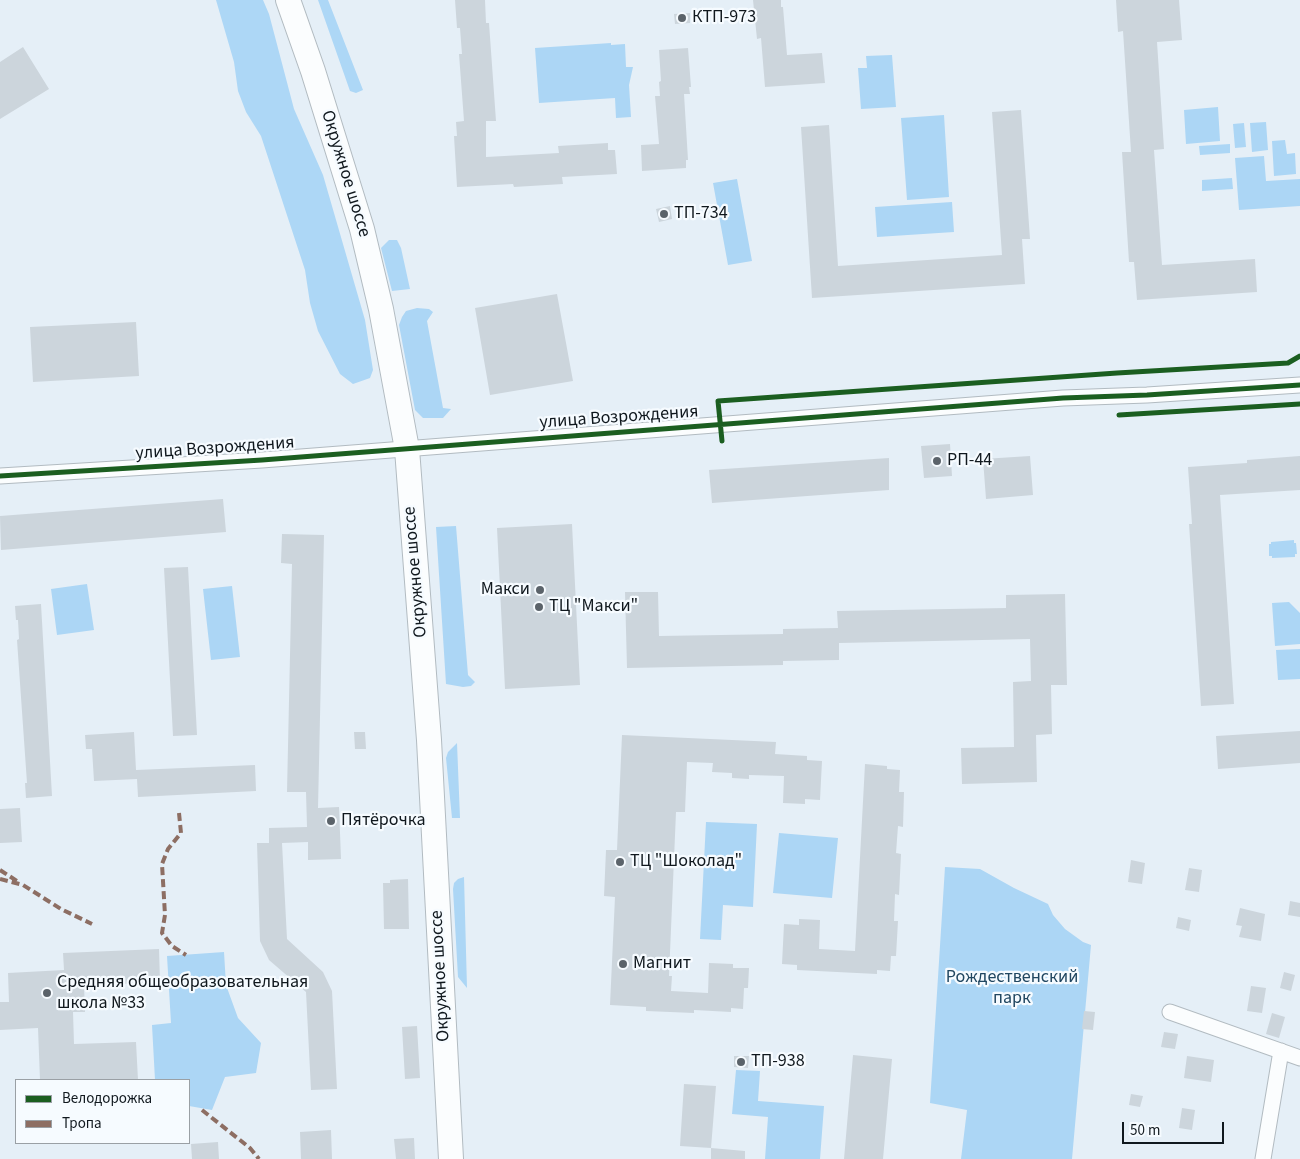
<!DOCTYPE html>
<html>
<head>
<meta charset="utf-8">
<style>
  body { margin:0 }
  #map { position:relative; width:1300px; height:1159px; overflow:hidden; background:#e5eff7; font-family:"Source Sans 3",sans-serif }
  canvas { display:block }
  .legend { position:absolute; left:15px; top:1079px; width:175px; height:65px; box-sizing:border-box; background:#f6fbff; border:1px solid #9aa0a5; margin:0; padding:6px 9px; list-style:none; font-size:15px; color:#10181e }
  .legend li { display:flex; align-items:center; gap:10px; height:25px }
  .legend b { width:25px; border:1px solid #9aa0a5 }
  .scale { position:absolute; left:1122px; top:1122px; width:102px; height:22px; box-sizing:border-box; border:2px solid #10181e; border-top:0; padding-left:6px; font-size:15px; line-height:18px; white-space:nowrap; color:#10181e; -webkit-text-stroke:4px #f6fbff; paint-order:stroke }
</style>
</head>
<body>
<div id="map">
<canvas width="1300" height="1159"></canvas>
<ul class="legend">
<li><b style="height:6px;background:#1b5e20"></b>Велодорожка</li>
<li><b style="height:6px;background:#8d6e63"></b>Тропа</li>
</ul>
<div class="scale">50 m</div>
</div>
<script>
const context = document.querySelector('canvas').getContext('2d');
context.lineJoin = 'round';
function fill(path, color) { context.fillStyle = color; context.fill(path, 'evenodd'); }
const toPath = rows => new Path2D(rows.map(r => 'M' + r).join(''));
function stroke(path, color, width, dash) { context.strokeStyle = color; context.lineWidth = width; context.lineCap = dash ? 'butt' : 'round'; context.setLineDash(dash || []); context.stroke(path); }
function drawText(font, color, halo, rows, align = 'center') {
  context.font = font + ' "Source Sans 3",sans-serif'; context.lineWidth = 4.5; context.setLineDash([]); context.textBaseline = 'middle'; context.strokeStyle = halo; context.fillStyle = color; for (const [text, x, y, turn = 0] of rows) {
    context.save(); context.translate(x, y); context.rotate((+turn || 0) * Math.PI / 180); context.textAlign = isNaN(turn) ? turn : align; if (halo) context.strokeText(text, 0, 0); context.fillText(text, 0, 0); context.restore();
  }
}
fill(toPath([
  [611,43,611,45,625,44,626,67,633,67,629,85,631,117,616,118,615,98,539,103,535,48],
  [892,55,896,107,861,109,858,68,867,68,866,56],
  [1218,107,1220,141,1186,144,1184,110],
  [944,115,949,197,907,200,901,118],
  [1266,122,1268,150,1252,152,1250,123],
  [1244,123,1246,147,1235,148,1233,124],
  [1285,140,1287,154,1295,153,1296,174,1274,176,1272,141],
  [1230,144,1230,153,1200,155,1199,146],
  [1264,156,1266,181,1300,179,1300,206,1239,210,1235,158],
  [1232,178,1233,189,1202,191,1202,180],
  [737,179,752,261,728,265,713,183],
  [952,202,954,232,877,237,875,207],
  [417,308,429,309,433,312,427,321,443,408,451,409,443,418,423,418,415,410,399,325,402,317,406,311],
  [456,526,468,675,475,682,471,686,463,687,446,684,436,527],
  [1294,540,1294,543,1296,543,1297,554,1295,554,1295,557,1272,558,1272,556,1269,556,1269,544,1271,544,1271,542],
  [87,584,94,630,57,635,51,589],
  [232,586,240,657,211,660,203,589],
  [1289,602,1300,613,1300,644,1275,646,1272,603],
  [1300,649,1300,679,1278,680,1276,650],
  [457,743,460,818,452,818,446,758,448,752],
  [706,822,757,824,753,907,723,905,721,940,700,939],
  [779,833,838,838,832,898,773,893],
  [945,867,980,869,1014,888,1048,904,1053,915,1065,929,1083,942,1091,945,1072,1159,961,1159,967,1110,930,1103],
  [464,877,467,988,458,977,453,889,454,883,458,879],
  [224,952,226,985,238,1018,261,1043,256,1073,225,1077,212,1110,189,1106,189,1080,155,1080,152,1025,171,1023,167,956],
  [736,1070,760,1071,758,1101,824,1106,820,1159,765,1159,768,1117,732,1114]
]), '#acd6f5');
fill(toPath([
  [216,0,263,0,269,14,294,109,323,175,365,320,373,370,370,378,353,384,340,374,318,331,310,303,305,270,261,136,246,112,238,91,234,62],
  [318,0,328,0,363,90,356,93,350,91],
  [389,240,397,240,401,248,410,289,392,291,381,248]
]), '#add7f6');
fill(toPath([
  [455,0,485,0,486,23,489,23,496,121,486,121,486,157,559,153,558,146,608,143,608,150,615,150,617,174,562,177,563,184,514,187,513,184,457,187,454,136,457,136,456,122,464,121,459,54,462,54,460,28,457,28],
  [753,0,781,0,781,7,783,7,787,55,822,53,825,83,765,87,761,38,757,39],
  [1116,0,1179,0,1182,40,1157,42,1164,149,1154,150,1162,265,1255,259,1257,292,1137,300,1134,262,1129,262,1122,152,1131,152,1123,31,1118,32],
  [690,13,690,23,675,24,674,14],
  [23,47,49,89,0,119,0,62],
  [688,48,691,87,689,87,690,94,684,94,688,160,686,160,686,168,642,171,641,145,659,144,655,96,660,96,659,82,661,81,659,50],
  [1021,110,1030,239,1022,239,1025,284,812,298,801,127,829,125,838,266,1002,255,992,112],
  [670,206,672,219,659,222,656,209],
  [557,294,573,381,490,395,475,308],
  [136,322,139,376,33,382,30,327],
  [950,444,952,476,924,478,921,446],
  [1030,456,1033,495,986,499,983,459],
  [1300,456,1300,490,1220,495,1234,704,1201,706,1189,524,1192,524,1188,467,1247,463,1247,460],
  [889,458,889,490,712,503,709,470],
  [223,499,226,532,1,550,0,516],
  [572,524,580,685,505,689,497,528],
  [282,534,324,535,318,808,339,807,341,859,308,860,308,842,282,843,287,939,323,972,332,991,337,1089,311,1090,306,992,269,960,260,941,257,843,269,843,269,828,307,827,306,792,287,792,292,564,281,563],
  [188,567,197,735,173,736,164,568],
  [625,592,658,592,659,636,783,634,783,629,838,628,837,611,1006,608,1006,595,1065,594,1067,685,1051,685,1052,734,1036,735,1037,782,962,784,961,748,1014,747,1013,682,1031,681,1030,639,839,643,839,660,783,661,783,665,627,668],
  [41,604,52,796,26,798,25,783,27,783,17,640,19,639,18,620,16,620,15,606],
  [1300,731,1300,763,1218,769,1216,736],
  [134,732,136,770,255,765,256,791,138,797,137,779,94,781,92,749,86,749,85,735],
  [354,732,365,732,366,749,355,749],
  [622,735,776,742,775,754,807,756,807,760,822,761,820,800,805,799,805,804,783,803,784,776,749,775,749,779,732,778,732,773,712,772,713,763,687,762,685,812,676,812,669,976,672,976,671,991,708,993,709,963,733,964,733,968,749,968,748,988,744,988,743,1009,731,1008,731,1012,694,1010,694,1013,646,1011,646,1007,610,1005,615,897,604,896,606,850,617,850],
  [865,764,887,766,887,769,900,770,899,792,904,792,903,827,898,826,896,853,901,854,899,895,895,894,894,921,898,921,896,956,891,956,890,971,877,970,877,974,797,970,797,965,782,964,784,924,799,925,799,919,820,920,819,949,855,951],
  [20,808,22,842,0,843,0,809],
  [1131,860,1145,863,1142,884,1128,882],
  [1189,868,1202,870,1199,892,1185,890],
  [408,879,409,929,384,929,383,883,390,883,390,880],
  [1290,901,1300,903,1300,917,1288,915],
  [1240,908,1265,914,1261,941,1239,937,1242,926,1236,925],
  [1178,917,1191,920,1189,931,1176,928],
  [159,949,160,982,84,986,85,1012,73,1012,74,1044,136,1042,138,1080,40,1080,38,1028,0,1030,0,1002,9,1002,8,973,64,970,63,953],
  [1284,972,1295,975,1291,991,1280,988],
  [1251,986,1266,988,1262,1013,1247,1011],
  [1084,1011,1095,1012,1093,1030,1082,1029],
  [1272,1013,1285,1017,1279,1038,1266,1034],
  [417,1026,420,1078,405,1079,402,1027],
  [1164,1032,1178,1034,1175,1049,1161,1047],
  [853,1055,892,1059,883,1159,844,1159],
  [734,1056,749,1056,748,1068,734,1067],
  [1187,1056,1214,1060,1211,1082,1184,1078],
  [684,1084,716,1086,711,1148,680,1146],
  [1131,1094,1143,1096,1140,1107,1129,1105],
  [1182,1108,1195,1110,1192,1130,1179,1128],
  [331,1130,332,1159,301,1159,300,1132],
  [414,1138,415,1159,396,1159,394,1139],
  [218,1142,219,1159,192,1159,191,1144],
  [711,1148,745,1151,745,1159,711,1159]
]), '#ccd5dc');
const street = toPath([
  [0,476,262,460,1063,398,1147,395,1300,385],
  [1170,1012,1300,1058],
  [1263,1159,1281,1051]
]);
const primary = toPath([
  [288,0,313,71,362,229,381,309,407,449,429,740,451,1159]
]);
stroke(street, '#b2bbc1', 17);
stroke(primary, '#b2bbc1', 26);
stroke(street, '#fbfdfe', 15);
stroke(primary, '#fbfdfe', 24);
stroke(toPath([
  [179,813,181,833,168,849,162,864,165,915,162,933,172,946,186,955],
  [0,870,17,881],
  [0,879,23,885,61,909,92,924],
  [202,1110,250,1148,259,1159]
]), '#8d6e63', 4, [8, 4]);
stroke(toPath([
  [1119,415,1300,404],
  [722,441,718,401,1117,373,1288,363,1300,356],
  [0,476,262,460,1063,398,1147,395,1300,385]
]), '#1b5e20', 5);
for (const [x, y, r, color] of [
  [682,18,5,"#5b636a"],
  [664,214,5,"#5b636a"],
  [937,461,5,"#5b636a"],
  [540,590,5,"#5b636a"],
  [539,607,5,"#5b636a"],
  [331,821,5,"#5b636a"],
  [620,862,5,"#5b636a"],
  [623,964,5,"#5b636a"],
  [47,993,5,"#5b636a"],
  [741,1062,5,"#5b636a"]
]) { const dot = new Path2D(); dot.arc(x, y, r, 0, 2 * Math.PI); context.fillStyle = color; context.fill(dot); stroke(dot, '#f6fbff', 2); }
drawText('18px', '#10181e', '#f6fbff', [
  ["КТП-973",692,18],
  ["ТП-734",674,214],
  ["РП-44",947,461],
  ["Макси",530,590,"right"],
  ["ТЦ \"Макси\"",549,607],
  ["Пятёрочка",341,821],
  ["ТЦ \"Шоколад\"",630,862],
  ["Магнит",633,964],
  ["Средняя общеобразовательная",57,983],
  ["школа №33",57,1004],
  ["ТП-938",751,1062]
], 'left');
drawText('18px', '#10181e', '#f6fbff', [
  ["Окружное шоссе",345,174,73],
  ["улица Возрождения",619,418,-4],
  ["улица Возрождения",215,449,-4],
  ["Окружное шоссе",416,572,-95],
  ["Окружное шоссе",441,976,-93]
]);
drawText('18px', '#214761', '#f6fbff', [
  ["Рождественский",1012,978],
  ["парк",1012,999]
]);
</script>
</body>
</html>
